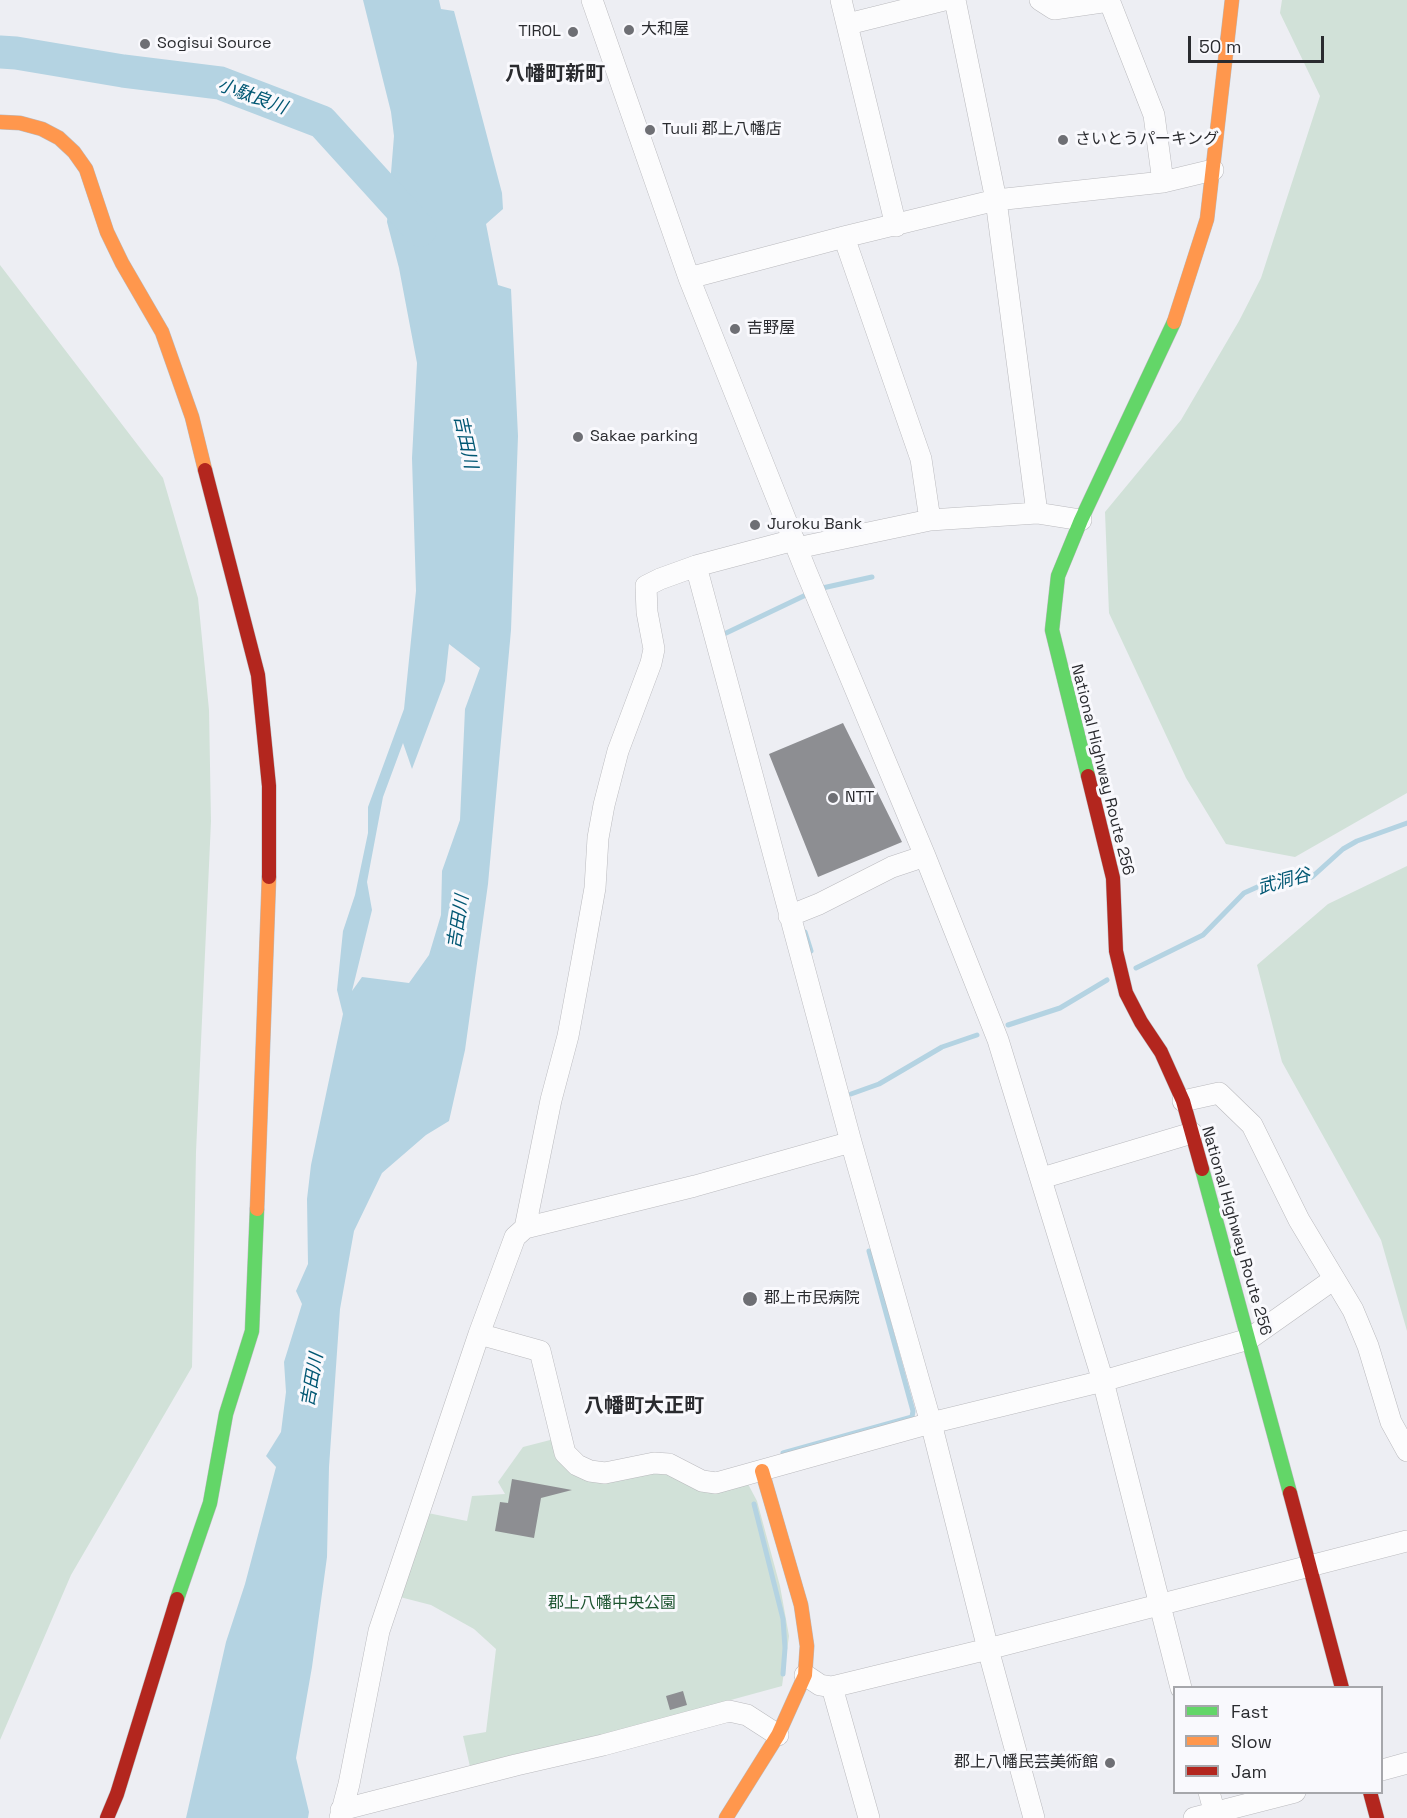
<!DOCTYPE html>
<html>
<head>
<meta charset="utf-8">
<style>
  body { margin:0 }
  #map { position:relative; width:1407px; height:1818px; overflow:hidden; background:#edeef3; font-family:"Space Grotesk",sans-serif }
  canvas { display:block }
  .legend { position:absolute; left:1173px; top:1686px; width:210px; height:108px; box-sizing:border-box; background:#f9f9fd; border:2px solid #a6a7ab; margin:0; padding:8px 10px; list-style:none; font-size:18px; color:#2a2b2f }
  .legend li { display:flex; align-items:center; gap:12px; height:30px }
  .legend b { width:30px; border:2px solid #a6a7ab }
  .scale { position:absolute; left:1188px; top:36px; width:136px; height:27px; box-sizing:border-box; border:3px solid #2a2b2f; border-top:0; padding-left:8px; font-size:18px; line-height:21px; white-space:nowrap; color:#2a2b2f; -webkit-text-stroke:4px #f9f9fd; paint-order:stroke }
</style>
</head>
<body>
<div id="map">
<canvas width="1407" height="1818"></canvas>
<ul class="legend">
<li><b style="height:8px;background:#63d668"></b>Fast</li>
<li><b style="height:8px;background:#ff974d"></b>Slow</li>
<li><b style="height:8px;background:#b3261e"></b>Jam</li>
</ul>
<div class="scale">50 m</div>
</div>
<script>
const context = document.querySelector('canvas').getContext('2d');
context.lineJoin = 'round';
function fill(path, color) { context.fillStyle = color; context.fill(path, 'evenodd'); }
const toPath = rows => new Path2D(rows.map(r => 'M' + r).join(''));
function stroke(path, color, width, dash) { context.strokeStyle = color; context.lineWidth = width; context.lineCap = dash ? 'butt' : 'round'; context.setLineDash(dash || []); context.stroke(path); }
function drawText(font, color, halo, rows, align = 'center') {
  context.font = font + ' "Space Grotesk","Noto Sans JP",sans-serif'; context.lineWidth = 6; context.setLineDash([]); context.textBaseline = 'middle'; context.strokeStyle = halo; context.fillStyle = color; for (const [text, x, y, turn = 0] of rows) {
    context.save(); context.translate(x, y); context.rotate((+turn || 0) * Math.PI / 180); context.textAlign = isNaN(turn) ? turn : align; if (halo) context.strokeText(text, 0, 0); context.fillText(text, 0, 0); context.restore();
  }
}
fill(toPath([
  [1282,0,1407,0,1407,793,1295,857,1226,844,1186,778,1109,613,1105,512,1181,420,1239,321,1261,278,1320,96,1280,13],
  [0,265,163,478,198,598,209,710,211,821,196,1152,192,1367,71,1575,0,1740],
  [1407,866,1407,1331,1381,1240,1282,1062,1257,965,1328,904],
  [558,1438,562,1458,748,1484,757,1501,780,1586,789,1636,782,1686,471,1771,463,1736,486,1732,496,1649,474,1629,431,1605,396,1596,423,1512,467,1521,472,1496,505,1494,498,1482,523,1447]
]), '#d1e1d8');
fill(toPath([
  [363,0,439,0,441,9,454,11,502,193,503,209,486,224,498,285,511,289,518,436,511,630,488,884,465,1050,449,1121,426,1135,382,1173,354,1231,340,1309,329,1467,327,1557,312,1667,296,1758,309,1812,308,1818,186,1818,226,1642,245,1584,276,1467,266,1456,281,1432,286,1392,284,1362,302,1304,296,1291,308,1264,307,1199,311,1165,343,1014,337,990,343,931,355,895,368,833,368,807,404,709,416,591,412,458,417,363,399,268,387,222,394,136,391,112],
  [449,644,480,668,465,709,460,820,442,871,441,915,429,955,409,983,362,977,352,991,372,910,367,882,383,797,403,743,412,769,445,681]
]), '#b4d3e2');
stroke(toPath([
  [818,589,872,577],
  [722,635,810,593],
  [805,932,811,951],
  [1136,968,1203,935,1244,893,1264,884,1300,881,1312,877,1343,849,1357,841,1407,823],
  [1008,1025,1060,1008,1107,980],
  [851,1094,879,1084,942,1047,977,1035],
  [783,1453,912,1417,913,1411,869,1251],
  [754,1504,783,1619,785,1648,783,1674]
]), '#b4d3e2', 5);
stroke(toPath([
  [0,52,16,53,123,71,220,83,322,122,420,230]
]), '#b4d3e2', 33);
fill(toPath([
  [843,723,902,842,818,877,769,754],
  [512,1479,572,1490,541,1498,534,1538,495,1531,500,1502,508,1503],
  [683,1691,687,1705,670,1710,666,1696]
]), '#8d8e92');
const street = toPath([
  [592,0,689,278,806,571,925,856,998,1040,1103,1381,1181,1688],
  [841,0,896,226],
  [955,0,996,200,1037,513],
  [1040,0,1054,9,1109,1],
  [1109,0,1154,115,1163,182],
  [848,24,944,0],
  [844,237,921,459,930,520],
  [689,278,844,237,996,200,1163,182,1213,170],
  [797,548,930,520,1037,513,1081,520],
  [696,566,851,1142,931,1423,988,1649,1034,1818],
  [789,916,819,904,892,867,925,856],
  [1183,1101,1219,1093,1252,1125,1299,1220,1353,1310,1368,1346,1391,1422,1407,1451],
  [1042,1178,1192,1133],
  [525,1228,695,1186,851,1142],
  [479,1334,540,1351,565,1453,577,1465,590,1471,605,1473,654,1463,669,1464,702,1481,716,1483,931,1423,1103,1381,1249,1339,1334,1279],
  [805,1675,820,1685,832,1687,988,1649,1407,1541],
  [832,1687,869,1818],
  [1382,1770,1407,1763],
  [1209,1792,1216,1818],
  [341,1810,516,1765,603,1745,729,1711,747,1715,778,1735],
  [340,1818,349,1784,379,1631,479,1334,515,1237,525,1228,551,1100,568,1036,583,955,595,888,598,838,604,805,618,751,651,663,654,649,647,612,646,586,660,579,696,566,794,540],
  [1194,1818,1295,1792]
]);
const fast = toPath([
  [1088,776,1052,630,1058,576,1081,520,1174,322],
  [1202,1169,1290,1493],
  [177,1599,210,1503,226,1414,252,1331,257,1209]
]);
const slow = toPath([
  [0,122,20,123,42,129,59,138,74,152,86,169,107,232,122,263,162,332,192,417,205,470],
  [1174,322,1207,219,1232,0],
  [257,1209,269,877],
  [726,1818,778,1735,805,1675,807,1646,801,1605,762,1471]
]);
const jam = toPath([
  [205,470,258,675,269,786,269,877],
  [1088,776,1113,878,1116,951,1126,993,1141,1022,1161,1052,1183,1101,1202,1169],
  [1290,1493,1342,1688],
  [1370,1792,1377,1818],
  [107,1818,117,1794,177,1599]
]);
stroke(street, '#bababe', 22);
stroke(fast, '#bababe', 15);
stroke(slow, '#bababe', 15);
stroke(jam, '#bababe', 15);
stroke(street, '#fcfcfd', 21);
stroke(fast, '#63d668', 14);
stroke(slow, '#ff974d', 14);
stroke(jam, '#b3261e', 14);
for (const [x, y, r, color] of [
  [629,30,6,"#6e6f74"],
  [573,32,6,"#6e6f74"],
  [145,44,6,"#6e6f74"],
  [650,130,6,"#6e6f74"],
  [1063,140,6,"#6e6f74"],
  [735,329,6,"#6e6f74"],
  [578,437,6,"#6e6f74"],
  [755,525,6,"#6e6f74"],
  [833,798,6,"#6e6f74"],
  [750,1299,8,"#6e6f74"],
  [1110,1763,6,"#6e6f74"]
]) { const dot = new Path2D(); dot.arc(x, y, r, 0, 2 * Math.PI); context.fillStyle = color; context.fill(dot); stroke(dot, '#f9f9fd', 2); }
drawText('16px', '#2a2b2f', '#f9f9fd', [
  ["大和屋",641,30],
  ["TIROL",561,32,"right"],
  ["Sogisui Source",157,44],
  ["Tuuli 郡上八幡店",662,130],
  ["さいとうパーキング",1075,140],
  ["吉野屋",747,329],
  ["Sakae parking",590,437],
  ["Juroku Bank",767,525],
  ["NTT",845,798],
  ["郡上市民病院",764,1299],
  ["郡上八幡民芸美術館",1098,1763,"right"]
], 'left');
drawText('16px', '#2a2b2f', '#f9f9fd', [
  ["National Highway Route 256",1102,770,76],
  ["National Highway Route 256",1236,1231,74]
]);
drawText('16px', '#1e5531', '#f9f9fd', [
  ["郡上八幡中央公園",612,1604]
]);
drawText('italic 18px', '#015773', '#f9f9fd', [
  ["小駄良川",252,97,20],
  ["吉田川",465,442,78],
  ["武洞谷",1284,882,-15],
  ["吉田川",459,922,-81],
  ["吉田川",313,1380,-80]
]);
drawText('bold 20px', '#2a2b2f', '#f9f9fd', [
  ["八幡町新町",555,75],
  ["八幡町大正町",644,1407]
]);
</script>
</body>
</html>
